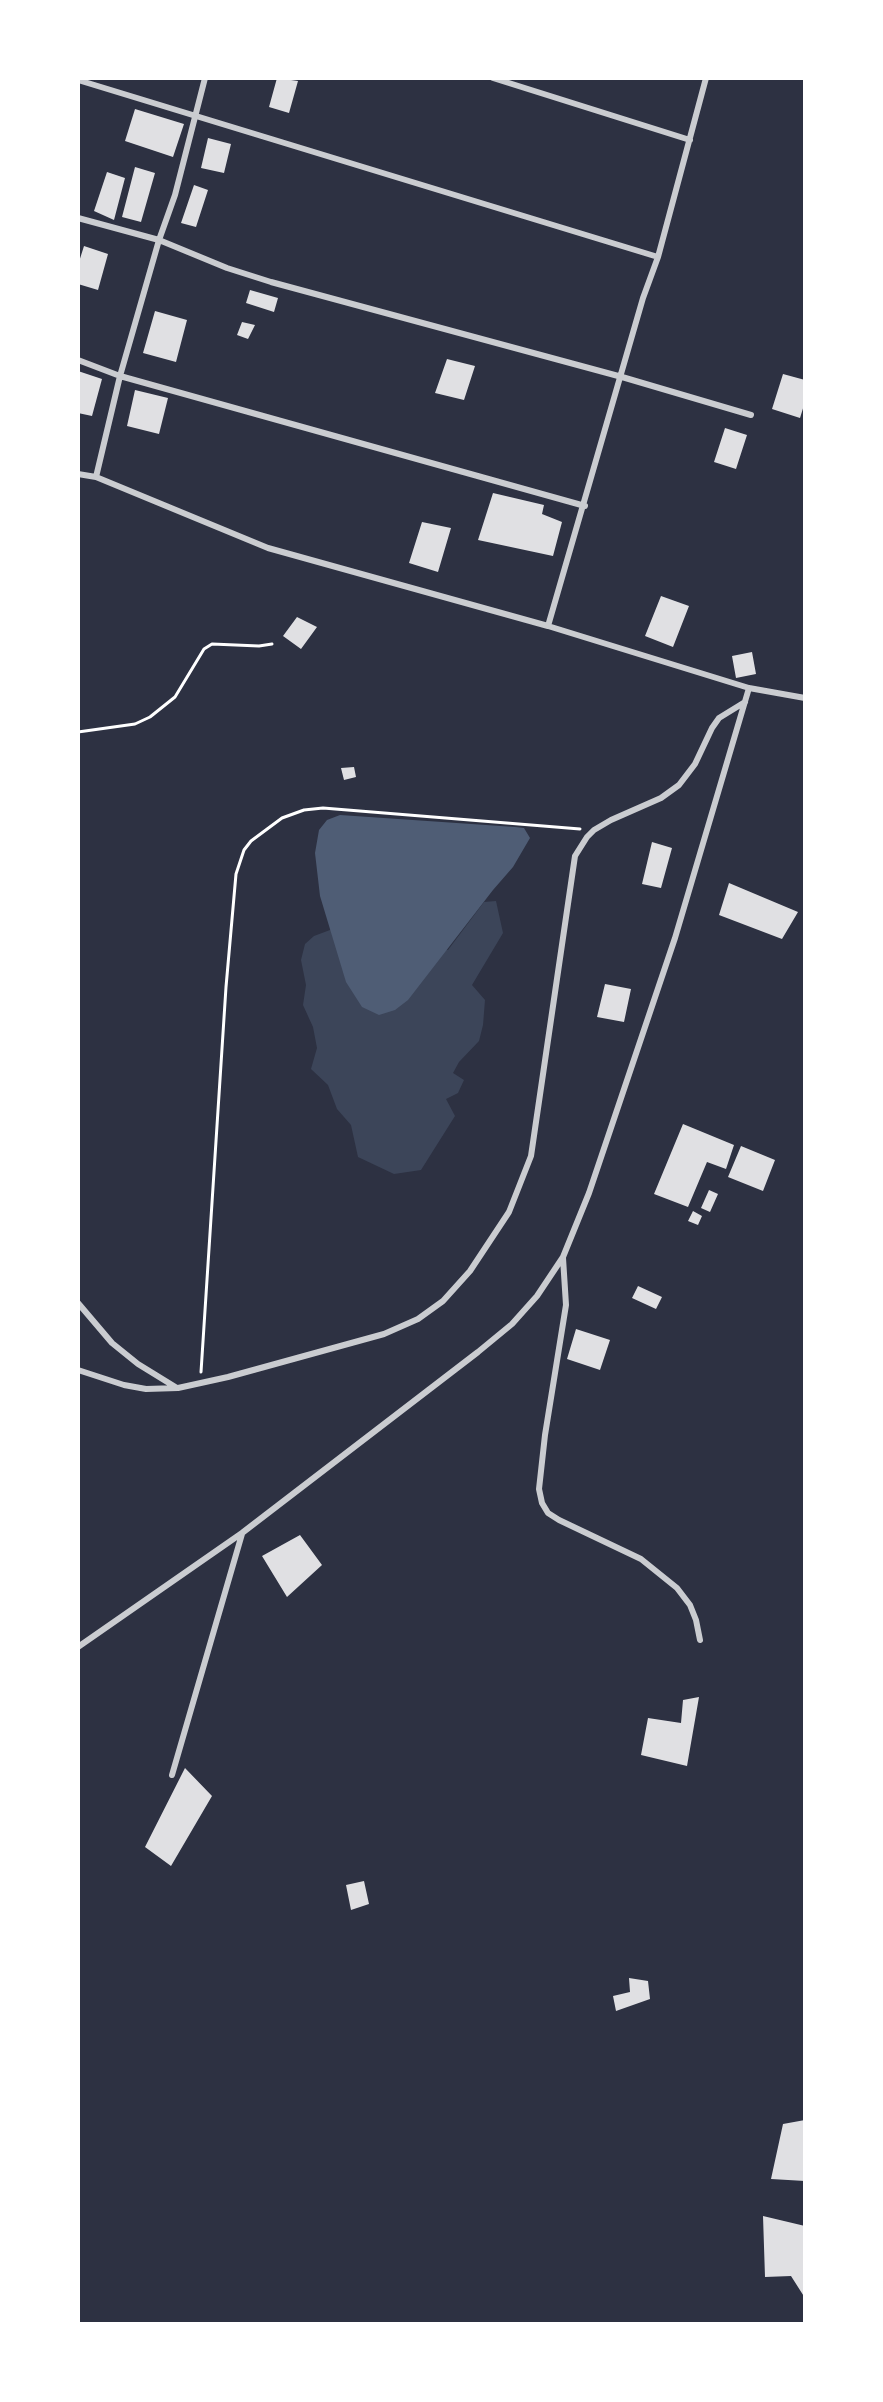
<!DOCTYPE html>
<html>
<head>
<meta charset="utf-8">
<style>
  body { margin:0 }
  #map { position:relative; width:883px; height:2402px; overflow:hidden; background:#2d3142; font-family:"Alegreya Sans",sans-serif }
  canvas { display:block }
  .frame { position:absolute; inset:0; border:80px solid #fff; pointer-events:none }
</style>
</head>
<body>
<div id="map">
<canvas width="883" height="2402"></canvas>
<div class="frame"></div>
</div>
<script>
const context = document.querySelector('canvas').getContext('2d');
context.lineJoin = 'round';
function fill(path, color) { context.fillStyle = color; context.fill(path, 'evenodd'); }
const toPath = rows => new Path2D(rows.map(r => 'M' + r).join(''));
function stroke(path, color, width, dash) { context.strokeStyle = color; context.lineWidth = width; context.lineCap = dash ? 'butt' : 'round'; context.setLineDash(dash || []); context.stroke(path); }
fill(toPath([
  [496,901,503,933,472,985,485,1000,483,1025,479,1041,459,1062,453,1073,464,1080,458,1093,446,1099,455,1116,421,1170,394,1174,358,1157,351,1125,337,1109,328,1085,311,1069,317,1048,313,1027,303,1005,306,985,301,960,305,944,314,936,330,930,342,921,448,950,484,902]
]), '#3c4559');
fill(toPath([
  [340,815,515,827,524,828,530,838,513,867,493,890,408,1000,395,1010,379,1015,362,1007,346,982,320,896,315,853,319,830,327,820]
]), '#4f5d75');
fill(toPath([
  [277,78,298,81,289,113,269,107],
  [135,109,184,124,173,157,125,141],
  [208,138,231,144,224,173,201,168],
  [135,167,155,173,141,222,122,217],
  [107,172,125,178,114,220,94,211],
  [194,185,208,190,196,227,181,223],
  [84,246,108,254,98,290,78,284,78,265],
  [250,290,278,298,274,312,246,303],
  [155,311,187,320,176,362,143,353],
  [242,322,255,325,248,339,237,335],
  [447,359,475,366,464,400,435,393],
  [78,371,102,379,92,416,78,413],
  [783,374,805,380,805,402,800,418,772,409],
  [135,390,168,398,159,434,127,426],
  [725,428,747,435,736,469,714,462],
  [493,493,544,505,542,514,562,522,553,556,478,540],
  [422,522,451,528,438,572,409,563],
  [661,596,689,606,673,647,645,636],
  [297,617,317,627,301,649,283,636],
  [752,652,756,674,736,678,732,656],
  [354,767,356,777,344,780,341,768],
  [652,842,672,848,661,888,642,884],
  [729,883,798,912,782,939,719,915],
  [605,984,631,989,624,1022,597,1017],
  [683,1124,734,1145,726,1169,707,1162,688,1207,654,1194],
  [741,1146,775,1160,763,1191,728,1177],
  [709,1190,718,1194,710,1212,701,1208],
  [693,1211,702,1216,698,1225,688,1221],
  [638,1286,662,1297,656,1309,632,1298],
  [576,1329,610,1340,600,1370,567,1359],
  [300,1535,322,1565,287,1597,262,1556],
  [699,1697,687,1766,641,1755,648,1718,681,1723,683,1700],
  [185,1768,212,1796,171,1866,145,1847],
  [364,1881,369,1904,351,1910,346,1885],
  [629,1978,648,1981,650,1999,616,2011,613,1996,630,1992],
  [805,2120,805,2181,771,2179,783,2124],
  [763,2216,805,2226,805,2298,791,2276,765,2277]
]), '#e0e0e3');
stroke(toPath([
  [78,732,135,724,150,717,175,697,204,649,212,644,259,646,272,644],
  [201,1372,226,987,236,874,244,850,251,841,282,818,304,810,323,808,580,829]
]), '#fff', 3);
stroke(toPath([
  [493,78,690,140],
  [78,80,658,257],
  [78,218,159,240,227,268,271,282,622,377,751,415],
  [78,360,120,376,585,506],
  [78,474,96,477,268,548,548,626,749,688,805,698],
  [96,477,120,376,159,240,175,195,205,78],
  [548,626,643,298,658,257,706,78],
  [563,1258,566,1305,545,1435,539,1489,542,1503,548,1513,559,1520,641,1559,677,1588,690,1605,696,1620,700,1640],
  [78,1303,112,1343,138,1364,177,1388],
  [78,1370,124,1385,146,1389,178,1388,228,1377,384,1334,418,1319,443,1301,470,1271,509,1212,531,1156,575,856,587,837,594,830,611,820,661,798,679,785,695,764,712,728,719,718,745,702],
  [78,1647,242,1533,478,1352,512,1324,537,1296,563,1257,589,1193,675,938,749,688],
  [172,1775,242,1534]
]), '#caccd0', 6);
</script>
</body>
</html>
